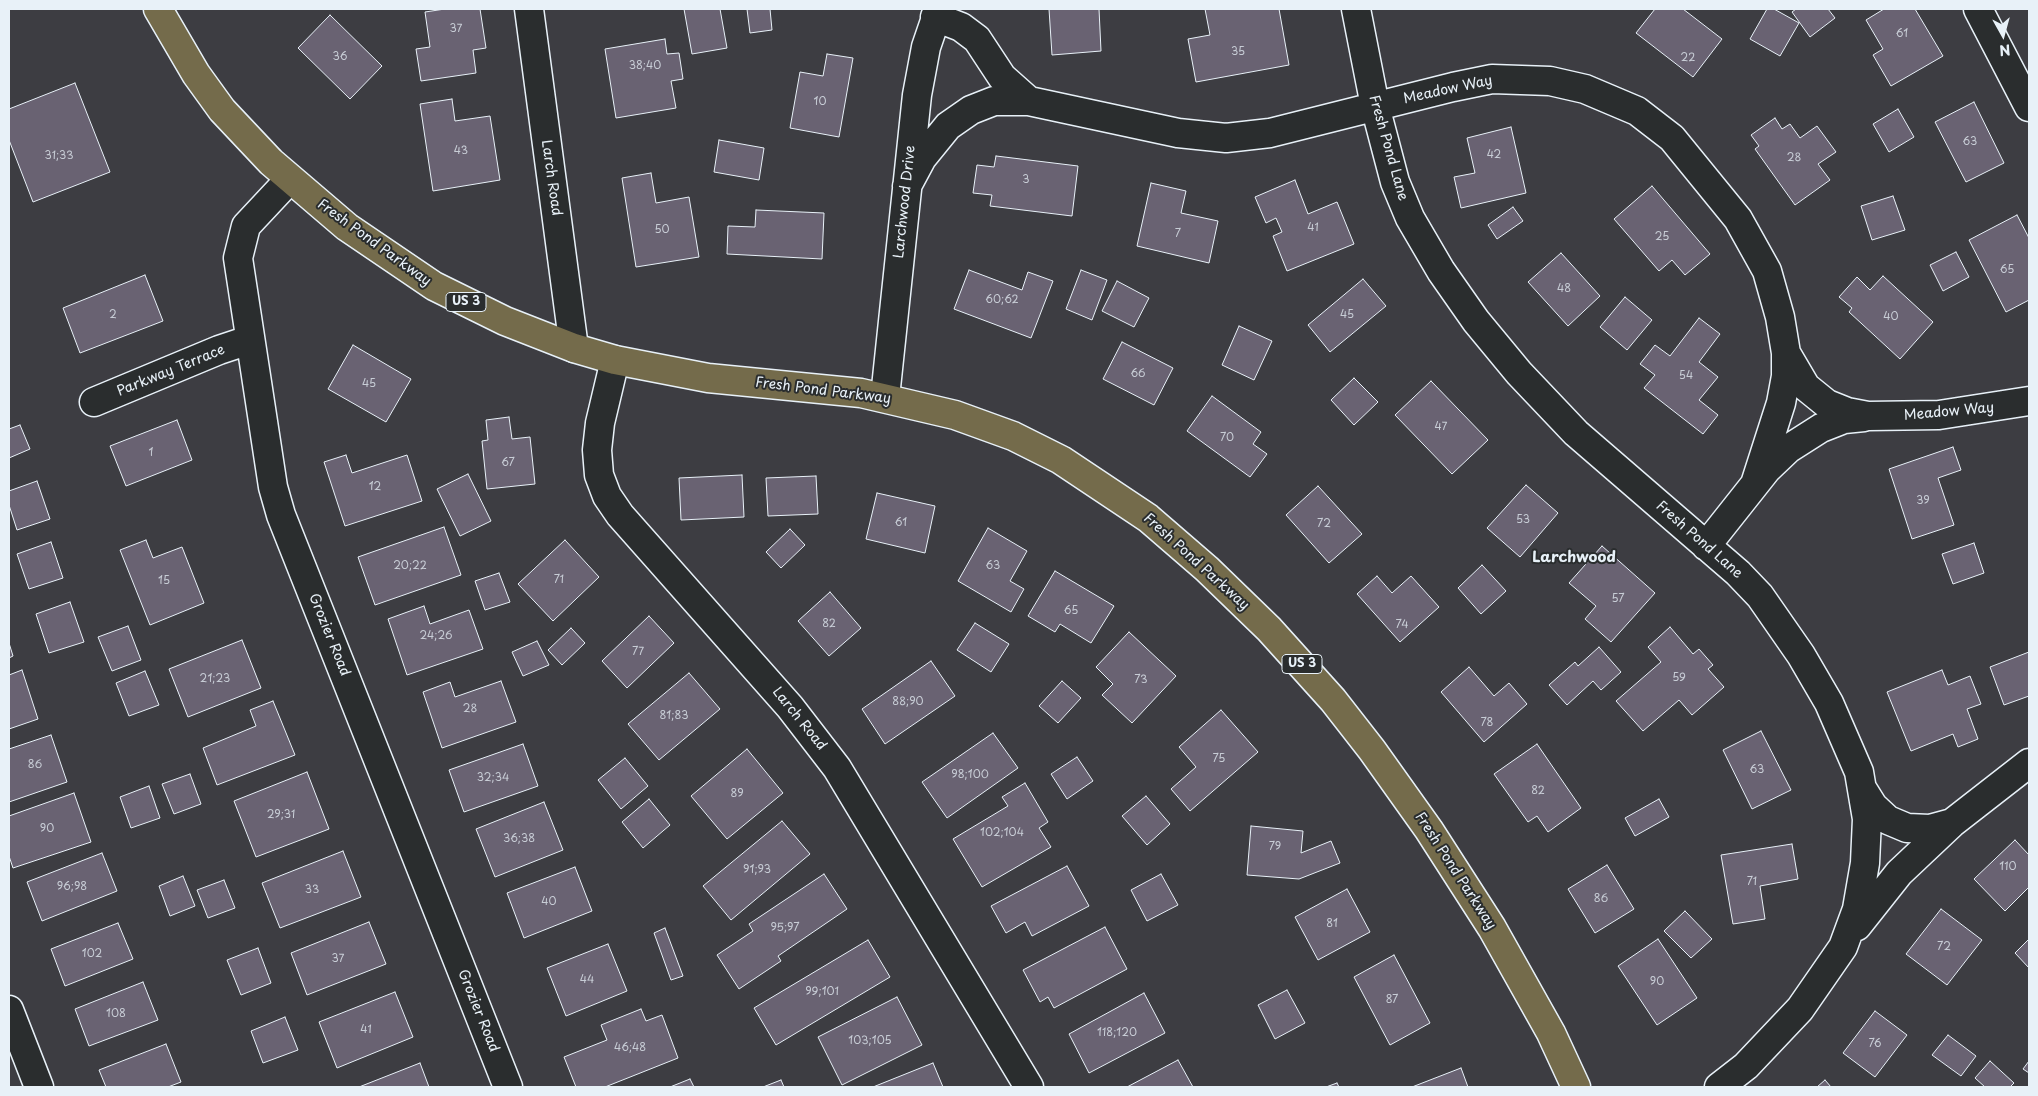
<!DOCTYPE html>
<html>
<head>
<meta charset="utf-8">
<style>
  body { margin:0 }
  #map { position:relative; width:2038px; height:1096px; overflow:hidden; background:#3d3d42; font-family:"Playpen Sans",sans-serif }
  canvas { display:block }
  .frame { position:absolute; inset:0; border:10px solid #e8f1f8; pointer-events:none }
  .north { position:absolute; left:1978px; top:10px; width:50px; height:50px; -webkit-text-stroke:4px #2a2d2e; paint-order:stroke; rotate:173deg; font-size:14px; font-weight:700; line-height:20px; text-align:center; color:#e8f1f8 }
  .north::after { content:''; display:block; margin:auto; width:18px; height:22px; background:#e8f1f8; clip-path:polygon(50% 0,100% 100%,50% 72%,0 100%) }
</style>
</head>
<body>
<div id="map">
<canvas width="2038" height="1096"></canvas>
<div class="frame"></div>
<div class="north">N</div>
</div>
<script>
const context = document.querySelector('canvas').getContext('2d');
context.lineJoin = 'round';
function fill(path, color) { context.fillStyle = color; context.fill(path, 'evenodd'); }
const toPath = rows => new Path2D(rows.map(r => 'M' + r).join(''));
function stroke(path, color, width, dash) { context.strokeStyle = color; context.lineWidth = width; context.lineCap = dash ? 'butt' : 'round'; context.setLineDash(dash || []); context.stroke(path); }
function drawText(font, color, halo, rows, align = 'center') {
  context.font = font + ' "Playpen Sans",sans-serif'; context.lineWidth = 4; context.setLineDash([]); context.textBaseline = 'middle'; context.strokeStyle = halo; context.fillStyle = color; for (const [text, x, y, turn = 0] of rows) {
    context.save(); context.translate(x, y); context.rotate((+turn || 0) * Math.PI / 180); context.textAlign = isNaN(turn) ? turn : align; if (halo) context.strokeText(text, 0, 0); context.fillText(text, 0, 0); context.restore();
  }
}
const building = toPath([
  [445,9,480,9,486,48,473,50,476,73,421,81,416,49,430,47,425,12,445,9],
  [684,9,720,9,727,48,692,54,684,9],
  [747,9,770,9,772,30,750,33,747,9],
  [1049,9,1099,9,1101,51,1052,55,1049,9],
  [1205,9,1279,9,1289,65,1196,82,1188,39,1210,35,1205,9],
  [1655,9,1683,9,1722,39,1693,77,1636,33,1655,9],
  [1767,9,1774,9,1799,23,1780,56,1750,39,1767,9],
  [1796,9,1828,9,1835,18,1810,37,1792,12,1796,9],
  [1884,9,1915,9,1943,56,1891,86,1873,55,1883,49,1866,20,1884,9],
  [330,15,382,66,350,99,298,48,330,15],
  [665,39,667,54,679,53,683,79,671,81,676,108,616,118,605,49,665,39],
  [827,54,853,58,839,137,790,128,800,72,823,76,827,54],
  [75,83,110,172,33,202,9,140,9,109,75,83],
  [452,99,455,121,490,116,500,180,433,191,420,104,452,99],
  [1974,102,2004,163,1966,182,1935,122,1974,102],
  [1898,109,1914,137,1889,152,1873,124,1898,109],
  [1775,118,1782,129,1790,124,1800,138,1817,126,1836,152,1818,164,1830,180,1795,205,1755,149,1759,146,1751,135,1775,118],
  [1511,127,1526,193,1461,208,1454,177,1475,173,1467,138,1511,127],
  [719,140,764,148,759,180,714,172,719,140],
  [996,156,1078,166,1072,216,990,206,992,195,973,193,977,165,994,167,996,156],
  [651,173,656,203,689,197,699,257,636,267,622,178,651,173],
  [1295,180,1308,214,1337,202,1354,244,1287,271,1273,236,1282,232,1276,218,1266,223,1255,197,1295,180],
  [1151,183,1186,191,1181,213,1218,221,1209,263,1137,246,1151,183],
  [1652,186,1710,254,1685,275,1672,260,1659,271,1614,219,1652,186],
  [1893,196,1905,230,1872,240,1861,206,1893,196],
  [1513,207,1523,221,1497,239,1488,225,1513,207],
  [756,210,824,213,822,259,727,254,728,226,755,227,756,210],
  [2017,215,2029,238,2029,300,2006,312,1969,240,2017,215],
  [1956,252,1969,277,1943,291,1930,265,1956,252],
  [1561,253,1600,296,1568,326,1528,282,1561,253],
  [969,270,1022,290,1028,272,1053,281,1031,338,954,309,969,270],
  [1081,270,1107,280,1092,320,1066,309,1081,270],
  [145,275,163,321,80,353,63,308,145,275],
  [1883,276,1933,322,1900,359,1849,312,1852,308,1839,297,1857,277,1870,290,1883,276],
  [1363,279,1386,306,1330,352,1308,325,1363,279],
  [1117,281,1149,298,1134,327,1102,311,1117,281],
  [1625,297,1652,320,1627,350,1600,327,1625,297],
  [1699,318,1720,334,1699,362,1718,377,1699,400,1718,415,1703,434,1644,388,1655,375,1640,364,1655,345,1670,356,1699,318],
  [1239,326,1272,341,1254,380,1222,365,1239,326],
  [1122,342,1173,368,1154,405,1103,379,1122,342],
  [353,345,411,379,386,422,328,389,353,345],
  [1354,378,1378,402,1354,425,1331,400,1354,378],
  [1431,381,1488,440,1452,474,1395,415,1431,381],
  [1212,396,1261,432,1253,444,1267,454,1250,477,1187,431,1212,396],
  [509,417,512,439,530,437,535,484,487,489,482,441,488,440,486,420,509,417],
  [177,420,192,460,126,486,110,446,177,420],
  [20,425,30,449,9,458,9,429,20,425],
  [1953,447,1961,470,1938,478,1954,525,1912,539,1889,469,1953,447],
  [346,455,352,473,407,455,422,501,345,526,324,462,346,455],
  [468,474,491,521,460,536,437,489,468,474],
  [742,475,744,517,681,520,679,478,742,475],
  [816,476,818,514,768,516,766,478,816,476],
  [37,481,50,519,17,530,9,505,9,491,37,481],
  [1526,485,1558,513,1520,557,1487,528,1526,485],
  [1318,486,1362,534,1329,563,1286,515,1318,486],
  [877,493,935,506,925,553,866,539,877,493],
  [444,527,461,575,375,605,358,557,444,527],
  [988,528,1027,551,1010,581,1024,589,1011,612,958,581,988,528],
  [790,529,805,545,781,568,766,552,790,529],
  [146,540,153,558,182,547,204,603,150,625,120,550,146,540],
  [565,540,599,577,553,621,518,584,565,540],
  [51,542,63,578,29,589,17,554,51,542],
  [1974,543,1984,573,1953,584,1942,554,1974,543],
  [1602,546,1655,593,1611,642,1585,619,1596,606,1569,583,1602,546],
  [1482,565,1506,591,1481,614,1458,588,1482,565],
  [1055,571,1114,606,1091,643,1060,624,1055,632,1028,616,1055,571],
  [499,573,510,602,485,610,475,581,499,573],
  [1377,576,1392,593,1411,576,1439,607,1400,642,1357,594,1377,576],
  [830,592,861,628,829,656,798,621,830,592],
  [70,602,84,642,49,653,36,614,70,602],
  [424,606,430,624,469,610,483,649,407,675,388,619,424,606],
  [649,616,674,643,627,688,602,661,649,616],
  [975,623,1009,644,991,672,957,650,975,623],
  [128,626,141,660,112,671,98,637,128,626],
  [1670,627,1693,654,1699,649,1713,665,1708,669,1724,687,1692,715,1679,700,1643,731,1616,701,1661,662,1648,647,1670,627],
  [571,628,585,643,562,665,548,650,571,628],
  [1129,632,1176,676,1132,723,1102,695,1113,684,1096,667,1129,632],
  [242,640,261,688,188,717,169,669,242,640],
  [537,641,549,665,523,676,512,652,537,641],
  [9,643,13,656,9,658,9,643],
  [1599,647,1621,672,1601,690,1593,681,1567,705,1549,685,1575,662,1578,666,1599,647],
  [2029,652,2029,696,2004,705,1990,667,2029,652],
  [931,661,955,696,885,744,862,709,931,661],
  [1469,667,1494,696,1509,683,1527,704,1484,742,1441,692,1469,667],
  [22,670,38,719,9,729,9,675,22,670],
  [1942,670,1948,685,1970,676,1981,704,1967,709,1978,739,1958,747,1953,734,1911,751,1887,692,1942,670],
  [145,671,159,705,129,716,116,683,145,671],
  [689,673,720,709,659,760,628,724,689,673],
  [501,681,516,722,442,748,423,692,450,682,455,697,501,681],
  [1062,681,1081,698,1058,723,1039,706,1062,681],
  [273,701,295,755,217,785,203,748,256,726,250,710,273,701],
  [1221,710,1258,752,1190,811,1171,789,1196,767,1179,747,1221,710],
  [1761,731,1791,790,1752,809,1723,750,1761,731],
  [993,733,1018,768,947,818,922,782,993,733],
  [51,735,67,782,9,802,9,749,51,735],
  [523,744,538,786,464,812,449,770,523,744],
  [1537,744,1581,808,1548,832,1537,816,1528,822,1494,774,1537,744],
  [747,749,783,793,727,839,691,796,747,749],
  [1077,757,1093,781,1067,799,1051,774,1077,757],
  [625,758,648,786,621,809,598,780,625,758],
  [307,772,329,829,256,857,234,801,307,772],
  [190,774,201,804,174,814,162,784,190,774],
  [1025,783,1048,822,1039,828,1051,847,982,887,953,839,1008,806,1002,797,1025,783],
  [149,786,160,818,131,828,120,797,149,786],
  [74,793,91,842,13,868,9,856,9,816,74,793],
  [1146,796,1170,824,1147,845,1122,816,1146,796],
  [649,799,670,825,643,848,622,822,649,799],
  [1659,799,1669,817,1635,836,1625,818,1659,799],
  [544,802,563,850,495,877,476,829,544,802],
  [782,821,810,854,731,920,703,886,782,821],
  [1251,826,1303,831,1301,853,1331,841,1340,863,1299,879,1247,875,1251,826],
  [2015,840,2029,855,2029,887,2005,911,1974,879,2015,840],
  [1792,844,1798,879,1760,886,1765,919,1733,924,1721,855,1792,844],
  [343,851,361,897,280,928,262,883,343,851],
  [102,853,117,891,42,921,27,882,102,853],
  [1607,865,1634,909,1595,933,1568,889,1607,865],
  [1067,866,1089,906,1032,936,1025,922,1006,933,991,906,1067,866],
  [575,867,592,911,524,938,507,893,575,867],
  [824,874,847,909,778,956,781,961,739,989,717,955,753,931,749,924,824,874],
  [1161,874,1178,905,1147,921,1131,890,1161,874],
  [183,876,195,906,170,916,159,886,183,876],
  [224,880,235,908,208,918,197,890,224,880],
  [1347,889,1370,932,1318,960,1295,917,1347,889],
  [1941,909,1982,940,1947,985,1906,954,1941,909],
  [1685,911,1712,939,1691,958,1664,931,1685,911],
  [369,922,386,964,307,995,291,953,369,922],
  [118,923,133,959,65,986,51,949,118,923],
  [1105,927,1127,969,1054,1008,1048,997,1040,1002,1023,970,1105,927],
  [665,928,683,976,671,980,654,933,665,928],
  [1658,939,1697,998,1657,1025,1618,966,1658,939],
  [2029,939,2029,968,2015,953,2029,939],
  [868,940,890,977,776,1045,754,1008,868,940],
  [608,944,627,991,566,1016,547,968,608,944],
  [258,948,271,983,241,995,227,960,258,948],
  [1394,955,1430,1023,1390,1045,1354,977,1394,955],
  [143,982,158,1020,89,1046,75,1009,143,982],
  [1287,990,1305,1023,1275,1039,1258,1005,1287,990],
  [395,992,413,1037,337,1068,319,1022,395,992],
  [1144,993,1165,1033,1089,1073,1069,1034,1144,993],
  [897,997,922,1045,842,1085,818,1037,897,997],
  [641,1009,646,1021,662,1015,678,1058,605,1087,576,1087,564,1057,607,1040,601,1025,641,1009],
  [1875,1011,1907,1035,1875,1077,1843,1053,1875,1011],
  [285,1017,298,1050,263,1063,251,1031,285,1017],
  [1948,1035,1976,1056,1961,1076,1932,1055,1948,1035],
  [166,1044,181,1082,168,1087,106,1087,99,1070,166,1044],
  [1178,1060,1193,1087,1127,1087,1178,1060],
  [1990,1061,2014,1083,2010,1087,1985,1087,1975,1078,1990,1061],
  [2029,1061,2029,1073,2023,1069,2029,1061],
  [420,1063,429,1087,359,1087,420,1063],
  [933,1063,943,1087,873,1087,933,1063],
  [1461,1068,1468,1087,1412,1087,1461,1068],
  [690,1079,694,1087,670,1087,690,1079],
  [781,1080,784,1087,763,1087,781,1080],
  [1825,1080,1831,1087,1817,1087,1825,1080],
  [1337,1083,1339,1087,1326,1087,1337,1083]
]);
fill(building, '#696272');
stroke(building, '#e8f1f8', 1);
const street = toPath([
  [529,9,574,348],
  [1356,9,1375,106,1395,182,1410,218,1441,271,1476,321,1519,373,1576,433,1738,573,1760,596,1801,655,1829,703,1859,772,1867,819,1865,863,1857,909,1843,947,1800,1009,1746,1066,1719,1087],
  [1978,9,2029,107],
  [935,17,961,27,977,39,1002,77,1029,101],
  [290,179,246,226,238,258,273,487,281,515,508,1087],
  [907,186,922,158,948,126,971,110,994,101,1029,101,1178,133,1226,138,1270,133,1453,87,1492,79,1550,81,1585,89,1637,111,1672,138,1738,219,1767,271,1780,317,1786,353,1786,376,1781,403,1755,484],
  [1786,353,1806,387,1827,404,1847,412,1868,416,1939,415,2029,401],
  [615,360,600,423,597,450,599,475,607,496,620,515,790,707,837,768,1029,1087],
  [885,397,917,95,926,47,939,9],
  [94,402,219,350,249,340],
  [1706,546,1767,469,1788,449,1821,428,1844,419,1864,417],
  [1863,790,1873,806,1888,820,1907,828,1930,829,1952,823,2029,763],
  [1857,926,1899,873,1951,824],
  [9,1010,39,1087]
]);
const highway = toPath([
  [158,9,196,74,222,110,271,162,347,227,434,286,505,321,574,348,615,360,708,378,861,393,955,415,1013,436,1061,460,1148,518,1207,569,1269,629,1333,700,1372,750,1429,830,1492,928,1551,1033,1576,1087]
]);
stroke(street, '#e8f1f8', 31);
stroke(highway, '#e8f1f8', 31);
stroke(street, '#2a2d2e', 28);
stroke(highway, '#746b4b', 28);
drawText('11px', '#c8cdd6', null, [
  ["37",456,29],
  ["61",1902,34],
  ["35",1238,52],
  ["36",340,57],
  ["22",1688,58],
  ["38;40",645,66],
  ["10",820,102],
  ["63",1970,142],
  ["43",461,151],
  ["42",1494,155],
  ["31;33",59,156],
  ["28",1794,158],
  ["3",1026,180],
  ["41",1313,228],
  ["50",662,230],
  ["7",1178,234],
  ["25",1662,237],
  ["65",2007,270],
  ["48",1564,289],
  ["60;62",1002,300],
  ["2",113,315],
  ["45",1347,315],
  ["40",1891,317],
  ["66",1138,374],
  ["54",1686,376],
  ["45",369,384],
  ["47",1441,427],
  ["70",1227,438],
  ["1",151,453],
  ["67",508,463],
  ["12",375,487],
  ["39",1923,501],
  ["53",1523,520],
  ["61",901,523],
  ["72",1324,524],
  ["20;22",410,566],
  ["63",993,566],
  ["71",559,580],
  ["15",164,581],
  ["57",1618,599],
  ["65",1071,611],
  ["82",829,624],
  ["74",1402,625],
  ["24;26",436,636],
  ["77",638,652],
  ["59",1679,678],
  ["21;23",215,679],
  ["73",1141,680],
  ["88;90",908,702],
  ["28",470,709],
  ["81;83",674,716],
  ["78",1487,723],
  ["75",1219,759],
  ["86",35,765],
  ["63",1757,770],
  ["98;100",970,775],
  ["32;34",493,778],
  ["82",1538,791],
  ["89",737,794],
  ["29;31",281,815],
  ["90",47,829],
  ["102;104",1002,833],
  ["36;38",519,839],
  ["79",1275,847],
  ["110",2008,867],
  ["91;93",757,870],
  ["71",1752,882],
  ["96;98",72,887],
  ["33",312,890],
  ["86",1601,899],
  ["40",549,902],
  ["81",1332,924],
  ["95;97",785,928],
  ["72",1944,947],
  ["102",92,954],
  ["37",338,959],
  ["44",587,980],
  ["90",1657,982],
  ["99;101",822,992],
  ["87",1392,1000],
  ["108",116,1014],
  ["41",366,1030],
  ["118;120",1117,1033],
  ["103;105",870,1041],
  ["76",1875,1044],
  ["46;48",630,1048]
]);
for (const [x, y, w] of [
  [466,302,40],
  [1302,664,40]
]) { const box = new Path2D(); box.roundRect(x - w / 2, y - 9.5, w, 19, 4); context.fillStyle = '#2a2d2e'; context.fill(box); stroke(box, '#e8f1f8', 1); }
drawText('bold 12px', '#e8f1f8', null, [
  ["US 3",466,302],
  ["US 3",1302,664]
]);
drawText('14px', '#e8f1f8', '#2a2d2e', [
  ["Meadow Way",1448,90,-12],
  ["Fresh Pond Lane",1388,148,74],
  ["Larch Road",551,178,82],
  ["Larchwood Drive",905,202,-84],
  ["Fresh Pond Parkway",374,243,36],
  ["Parkway Terrace",171,371,-22],
  ["Fresh Pond Parkway",823,391,7],
  ["Meadow Way",1949,412,-5],
  ["Fresh Pond Lane",1699,540,41],
  ["Fresh Pond Parkway",1196,562,42],
  ["Grozier Road",329,635,68],
  ["Larch Road",799,719,51],
  ["Fresh Pond Parkway",1455,871,57],
  ["Grozier Road",478,1011,68]
]);
drawText('bold 15px', '#e8f1f8', '#2a2d2e', [
  ["Larchwood",1574,558]
]);
</script>
</body>
</html>
